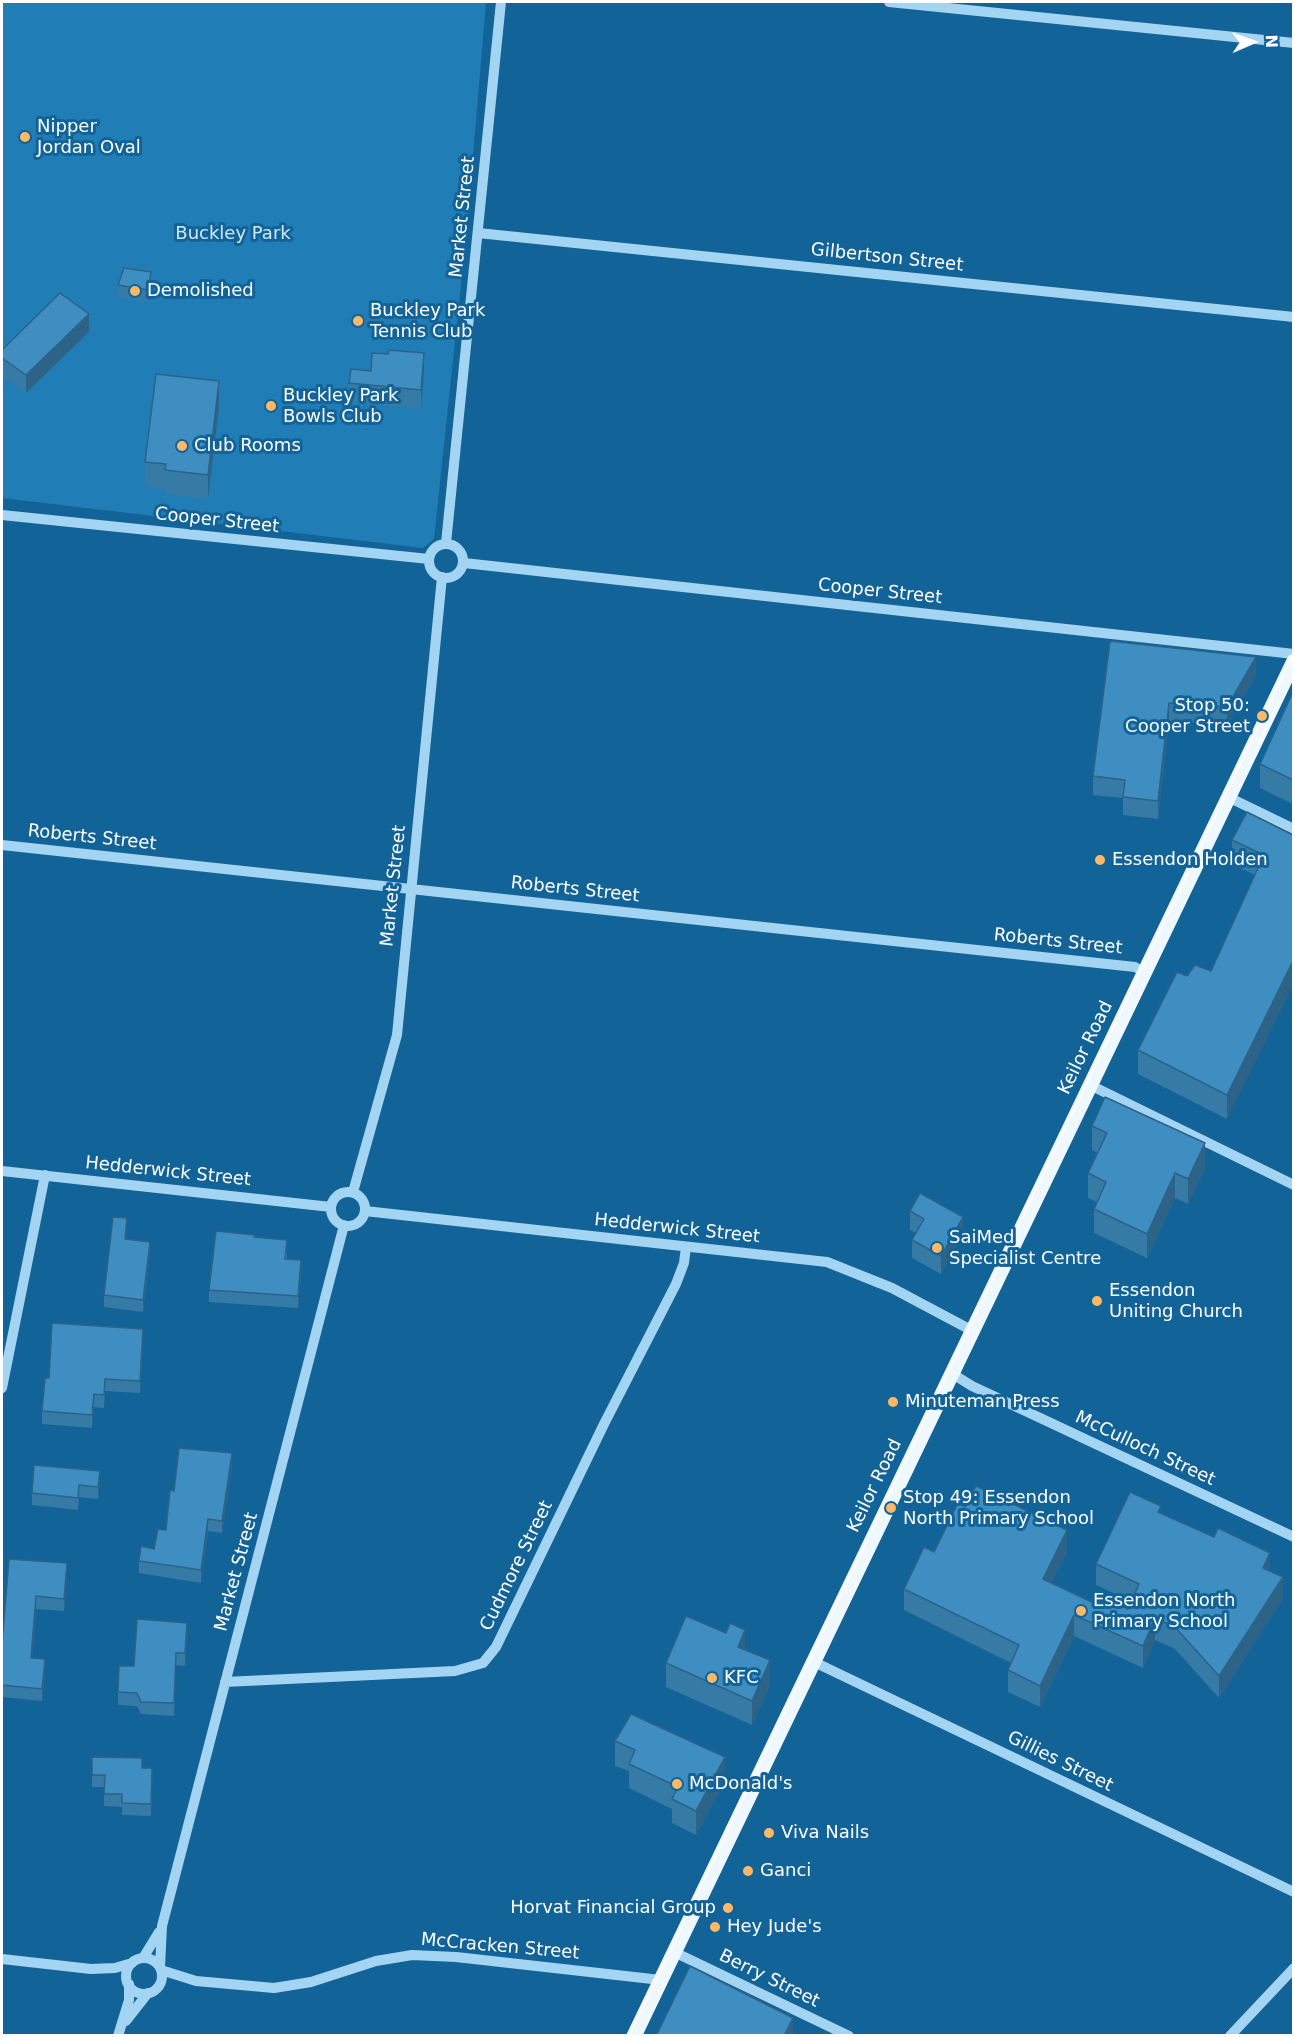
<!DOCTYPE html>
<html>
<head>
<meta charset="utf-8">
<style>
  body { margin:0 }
  #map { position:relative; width:1295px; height:2037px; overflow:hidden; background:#126398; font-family:"DejaVu Sans",sans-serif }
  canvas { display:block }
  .frame { position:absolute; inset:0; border:3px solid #fff; pointer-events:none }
  .north { position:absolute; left:1223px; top:12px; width:60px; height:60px; -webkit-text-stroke:4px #126398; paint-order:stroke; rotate:88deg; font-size:16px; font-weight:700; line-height:24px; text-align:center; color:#fff }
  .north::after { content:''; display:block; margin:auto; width:21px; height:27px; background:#fff; clip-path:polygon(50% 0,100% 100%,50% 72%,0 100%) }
</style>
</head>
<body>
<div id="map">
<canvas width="1295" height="2037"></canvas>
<div class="frame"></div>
<div class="north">N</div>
</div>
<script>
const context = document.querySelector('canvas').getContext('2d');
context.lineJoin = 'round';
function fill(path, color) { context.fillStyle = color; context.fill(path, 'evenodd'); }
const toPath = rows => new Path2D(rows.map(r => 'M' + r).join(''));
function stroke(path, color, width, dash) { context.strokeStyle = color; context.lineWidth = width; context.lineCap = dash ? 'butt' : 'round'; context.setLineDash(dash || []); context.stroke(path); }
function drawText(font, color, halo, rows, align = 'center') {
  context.font = font + ' "DejaVu Sans",sans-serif'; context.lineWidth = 6; context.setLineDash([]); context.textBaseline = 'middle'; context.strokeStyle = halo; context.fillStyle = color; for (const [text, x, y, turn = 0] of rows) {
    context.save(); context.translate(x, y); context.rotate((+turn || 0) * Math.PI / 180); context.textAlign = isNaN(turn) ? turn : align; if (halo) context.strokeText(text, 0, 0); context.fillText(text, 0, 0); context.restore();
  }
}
fill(toPath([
  [2,2,486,2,467,228,434,539,423,548,2,498]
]), '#217db5');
stroke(toPath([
  [889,2,1294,43],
  [478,233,1294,317],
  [2,515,429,559],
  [446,543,501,2],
  '429 561a17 17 0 1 1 34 0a17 17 0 1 1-34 0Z',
  [464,563,1294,654],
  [1228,797,1294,829],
  [2,845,1135,967,1144,972],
  [1090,1085,1294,1185],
  [2,1171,331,1207],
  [353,1192,397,1035,442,577],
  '331 1209a17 17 0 1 1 34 0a17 17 0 1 1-34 0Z',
  [365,1211,827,1262,892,1288,971,1330],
  [951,1373,972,1386,1294,1537],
  [2,1388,45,1175],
  [812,1661,1294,1892],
  [225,1682,455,1671,483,1663,496,1647,604,1424,676,1284,684,1263,686,1247],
  [674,1952,849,2036],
  [143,1958,159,1932],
  '126 1976a18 18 0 1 1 36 0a18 18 0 1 1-36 0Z',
  [2,1959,91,1969,115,1968,132,1963],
  [160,1967,162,1926,344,1225],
  [161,1970,196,1981,274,1988,311,1982,376,1961,412,1955,456,1957,661,1980],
  [126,2021,148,1993],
  [118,2036,129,2000,129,1984],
  [1230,2036,1294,1968]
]), '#a3d5f3', 10);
stroke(toPath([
  [634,2036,1294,661]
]), '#f0f8ff', 15);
stroke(toPath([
  [1258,744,1278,704],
  [629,2036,1294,652]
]), '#fff', 1.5);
fill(toPath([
  [151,284,148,302,118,297,118,285],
  [89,332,26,393,2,377,2,350],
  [388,354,424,371,421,409,349,402,349,383,371,371],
  [219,406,208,499,165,494,165,489,145,486,145,462],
  [1110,641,1256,675,1227,726,1169,721,1158,819,1123,815,1123,798,1093,795,1093,776],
  [1293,692,1293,804,1260,788,1260,764],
  [1293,835,1227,1119,1138,1074,1138,1050,1187,976,1211,971,1255,875,1232,864,1232,840],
  [1092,1126,1205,1168,1188,1204,1175,1198,1147,1258,1094,1233,1094,1209,1097,1202,1088,1198,1088,1173,1098,1153,1092,1150],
  [910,1211,963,1236,941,1274,912,1258,912,1240,916,1233,910,1230],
  [127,1230,126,1239,150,1254,143,1312,104,1307,104,1295],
  [255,1237,287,1253,287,1259,301,1273,298,1308,209,1302,209,1290],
  [143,1341,140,1393,105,1391,104,1408,94,1407,92,1428,42,1424,42,1411,49,1378],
  [34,1465,100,1483,98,1499,79,1497,78,1510,32,1505,32,1493],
  [232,1466,222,1533,208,1531,201,1583,139,1573,139,1561,154,1549,166,1530,174,1491],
  [1161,1513,1270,1571,1283,1598,1219,1698,1175,1649,1155,1640,1143,1668,1074,1636,1040,1707,1008,1692,1008,1670,1011,1663,904,1610,904,1589,934,1552,1067,1552,1051,1583,1098,1605,1128,1609,1131,1601,1096,1585,1096,1564],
  [9,1559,67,1576,64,1611,36,1609,32,1658,45,1672,42,1701,2,1697,2,1644],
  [187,1635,185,1666,176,1665,174,1716,141,1714,137,1706,118,1705,118,1692,134,1666],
  [745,1650,770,1685,752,1725,666,1687,666,1663],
  [615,1741,725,1781,696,1835,672,1823,672,1809,629,1788,629,1771,615,1766],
  [92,1757,142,1768,152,1768,151,1816,122,1815,122,1807,104,1806,104,1787,92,1787]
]), '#367aa6');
fill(toPath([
  [151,272,151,284,148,302,148,290],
  [89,314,89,332,26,393,26,375],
  [424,353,424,371,421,409,421,390],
  [219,381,219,406,208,499,208,475],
  [1256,657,1256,675,1227,726,1227,707],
  [1169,703,1169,721,1158,819,1158,801],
  [1293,961,1293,985,1227,1119,1227,1095],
  [1205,1143,1205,1168,1188,1204,1188,1179],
  [1175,1173,1175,1198,1147,1258,1147,1234],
  [963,1217,963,1236,941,1274,941,1256],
  [127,1218,127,1230,125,1251,125,1239],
  [150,1242,150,1254,143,1312,143,1300],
  [301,1260,301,1273,298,1308,298,1296],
  [143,1329,143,1341,140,1393,140,1381],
  [94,1394,94,1407,92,1428,92,1415],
  [232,1453,232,1466,222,1533,222,1521],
  [100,1471,100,1483,98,1499,98,1487],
  [208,1519,208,1531,201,1583,201,1570],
  [1067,1530,1067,1552,1043,1600,1043,1579],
  [1270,1553,1270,1574,1263,1568],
  [67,1563,67,1576,64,1611,64,1599],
  [1283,1577,1283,1598,1219,1698,1219,1676],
  [36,1596,36,1609,31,1670,31,1658],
  [1074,1615,1074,1636,1040,1707,1040,1686],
  [1155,1618,1155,1640,1143,1668,1143,1646],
  [187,1623,187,1635,185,1666,185,1653],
  [745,1630,745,1654,738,1647],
  [45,1659,45,1672,42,1701,42,1689],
  [770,1660,770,1685,752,1725,752,1701],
  [725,1757,725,1781,696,1835,696,1811],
  [793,2018,793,2036,784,2036]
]), '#2c6387');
const building = toPath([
  [124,268,151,272,148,290,118,285,124,268],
  [60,293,89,314,26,375,2,358,2,350,60,293],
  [389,350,424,353,421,390,349,383,351,369,371,371,372,353,388,354,389,350],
  [156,374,219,381,208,475,165,470,166,464,145,462,156,374],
  [1110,641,1256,657,1227,707,1169,703,1158,801,1123,797,1125,780,1093,776,1110,641],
  [1293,692,1293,780,1260,764,1293,692],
  [1247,812,1293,835,1293,961,1227,1095,1138,1050,1177,972,1187,976,1195,965,1211,971,1264,855,1232,840,1247,812],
  [1105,1097,1205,1143,1188,1179,1175,1173,1147,1234,1094,1209,1106,1182,1088,1173,1107,1133,1092,1126,1105,1097],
  [920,1193,963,1217,941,1256,912,1240,924,1219,910,1211,920,1193],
  [113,1217,127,1218,125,1239,150,1242,143,1300,104,1295,113,1217],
  [216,1231,255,1235,254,1237,287,1240,285,1259,301,1260,298,1296,209,1290,216,1231],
  [52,1323,143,1329,140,1381,105,1379,104,1395,94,1394,92,1415,42,1411,45,1378,49,1378,52,1323],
  [179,1448,232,1453,222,1521,208,1519,201,1570,139,1561,141,1546,154,1549,158,1529,166,1530,170,1490,174,1491,179,1448],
  [34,1465,100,1471,98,1487,79,1485,78,1498,32,1493,34,1465],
  [976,1486,1067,1530,1043,1579,1098,1605,1101,1597,1128,1609,1139,1584,1096,1564,1130,1492,1161,1506,1158,1512,1214,1537,1218,1528,1270,1553,1263,1568,1283,1577,1219,1676,1175,1627,1155,1618,1143,1646,1074,1615,1040,1686,1008,1670,1019,1645,904,1589,924,1547,934,1552,958,1503,965,1507,976,1486],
  [9,1559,67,1563,64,1599,36,1596,31,1658,45,1659,42,1689,2,1685,2,1644,9,1559],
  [686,1616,726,1633,730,1623,745,1630,738,1647,770,1660,752,1701,666,1663,686,1616],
  [137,1619,187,1623,185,1653,176,1653,174,1703,141,1702,137,1693,118,1692,119,1666,134,1666,137,1619],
  [631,1714,725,1757,696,1811,672,1799,678,1787,629,1764,635,1750,615,1741,631,1714],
  [92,1757,142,1758,142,1768,152,1768,151,1804,122,1803,122,1794,104,1794,105,1775,92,1775,92,1757],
  [690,1966,793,2018,784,2036,656,2036,690,1966]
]);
fill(building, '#3f8ec1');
stroke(building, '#2c6387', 1.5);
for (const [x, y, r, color] of [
  [25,137,6,"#ffb966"],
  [135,291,6,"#ffb966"],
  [358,321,6,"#ffb966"],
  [271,406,6,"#ffb966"],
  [182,446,6,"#ffb966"],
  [1262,716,6,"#ffb966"],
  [1100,860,6,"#ffb966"],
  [937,1248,6,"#ffb966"],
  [1097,1301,6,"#ffb966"],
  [893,1402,6,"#ffb966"],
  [891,1508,6,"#ffb966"],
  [1081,1611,6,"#ffb966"],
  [712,1678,6,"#ffb966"],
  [677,1784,6,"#ffb966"],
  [769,1833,6,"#ffb966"],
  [748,1871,6,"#ffb966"],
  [728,1908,6,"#ffb966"],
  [715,1927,6,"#ffb966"]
]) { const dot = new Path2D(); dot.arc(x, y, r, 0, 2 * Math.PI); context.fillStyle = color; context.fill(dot); stroke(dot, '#126398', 2); }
drawText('18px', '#fff', '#126398', [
  ["Nipper",37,127],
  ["Jordan Oval",37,148],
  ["Demolished",147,291],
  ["Buckley Park",370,311],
  ["Tennis Club",370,332],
  ["Buckley Park",283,396],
  ["Bowls Club",283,417],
  ["Club Rooms",194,446],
  ["Stop 50:",1250,706,"right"],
  ["Cooper Street",1250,727,"right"],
  ["Essendon Holden",1112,860],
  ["SaiMed",949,1238],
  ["Specialist Centre",949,1259],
  ["Essendon",1109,1291],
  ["Uniting Church",1109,1312],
  ["Minuteman Press",905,1402],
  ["Stop 49: Essendon",903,1498],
  ["North Primary School",903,1519],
  ["Essendon North",1093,1601],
  ["Primary School",1093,1622],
  ["KFC",724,1678],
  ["McDonald's",689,1784],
  ["Viva Nails",781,1833],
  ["Ganci",760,1871],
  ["Horvat Financial Group",716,1908,"right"],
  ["Hey Jude's",727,1927]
], 'left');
drawText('18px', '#fff', '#126398', [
  ["Market Street",463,217,-84],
  ["Gilbertson Street",887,258,6],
  ["Cooper Street",217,521,6],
  ["Cooper Street",880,592,6],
  ["Roberts Street",92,838,6],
  ["Market Street",394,886,-84],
  ["Roberts Street",575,890,6],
  ["Roberts Street",1058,942,6],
  ["Keilor Road",1086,1048,-64],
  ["Hedderwick Street",168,1172,6],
  ["Hedderwick Street",677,1229,6],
  ["McCulloch Street",1145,1449,25],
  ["Keilor Road",875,1486,-64],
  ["Cudmore Street",517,1566,-64],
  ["Market Street",237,1572,-75],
  ["Gillies Street",1060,1762,26],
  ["McCracken Street",500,1947,5],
  ["Berry Street",769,1979,26]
]);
drawText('18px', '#cbeafd', '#126398', [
  ["Buckley Park",233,234]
]);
</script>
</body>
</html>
